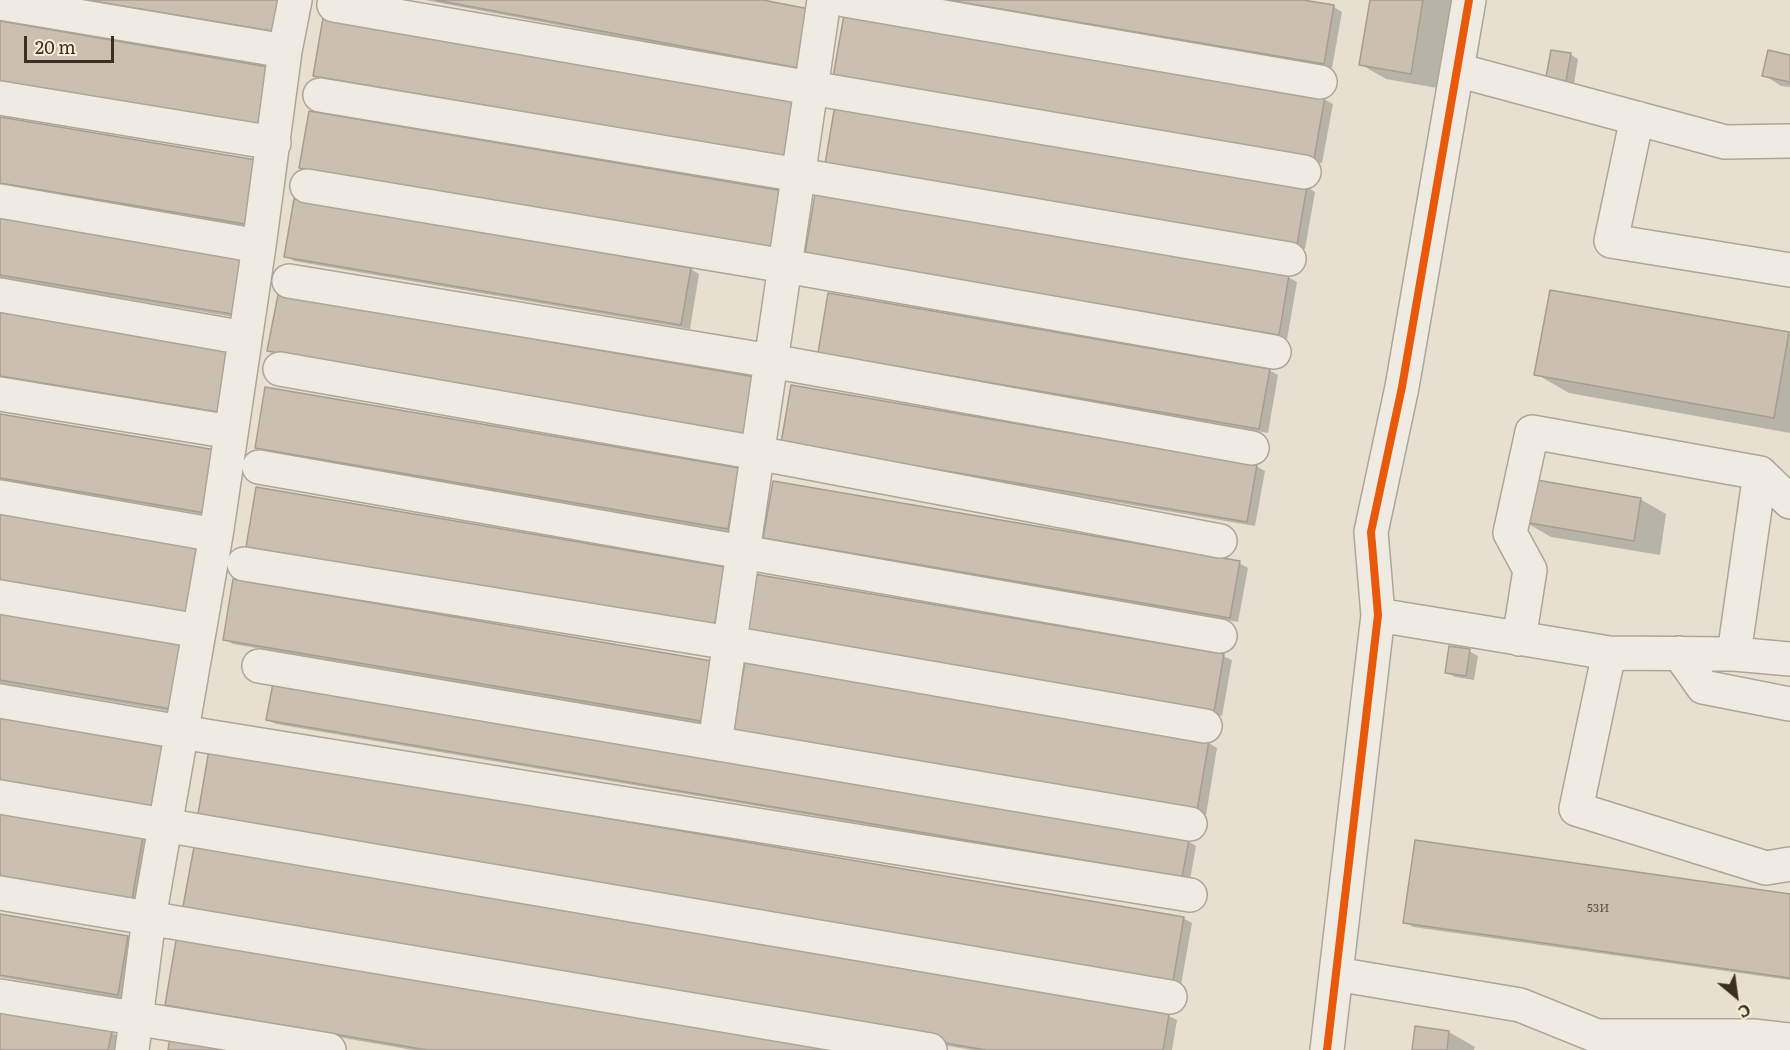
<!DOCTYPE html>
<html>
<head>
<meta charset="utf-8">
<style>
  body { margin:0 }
  #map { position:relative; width:1790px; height:1050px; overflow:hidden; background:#e7e0d1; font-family:Literata,serif }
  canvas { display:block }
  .north { position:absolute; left:1706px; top:966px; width:60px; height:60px; -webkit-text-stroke:4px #f7eed8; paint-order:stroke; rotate:151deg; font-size:16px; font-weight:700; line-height:24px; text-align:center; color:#3d2e20 }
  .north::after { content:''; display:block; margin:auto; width:21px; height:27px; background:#3d2e20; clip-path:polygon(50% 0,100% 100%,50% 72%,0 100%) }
  .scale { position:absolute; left:24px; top:36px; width:90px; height:27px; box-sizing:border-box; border:3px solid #3d2e20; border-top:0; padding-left:8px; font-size:18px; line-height:21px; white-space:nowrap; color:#3d2e20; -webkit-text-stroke:4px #f7eed8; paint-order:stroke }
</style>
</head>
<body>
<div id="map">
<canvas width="1790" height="1050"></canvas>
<div class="north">С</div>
<div class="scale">20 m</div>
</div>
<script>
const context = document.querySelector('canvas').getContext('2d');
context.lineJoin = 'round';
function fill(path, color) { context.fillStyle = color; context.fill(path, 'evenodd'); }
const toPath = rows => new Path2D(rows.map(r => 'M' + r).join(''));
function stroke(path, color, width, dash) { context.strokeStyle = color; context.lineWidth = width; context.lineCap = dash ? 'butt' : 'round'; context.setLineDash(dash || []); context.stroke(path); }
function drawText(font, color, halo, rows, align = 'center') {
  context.font = font + ' Literata,serif'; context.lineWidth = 5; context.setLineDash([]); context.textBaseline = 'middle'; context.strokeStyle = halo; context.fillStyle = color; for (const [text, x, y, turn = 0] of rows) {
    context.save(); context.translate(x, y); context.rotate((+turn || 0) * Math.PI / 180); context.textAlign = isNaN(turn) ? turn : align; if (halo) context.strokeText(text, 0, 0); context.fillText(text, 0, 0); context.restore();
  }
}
fill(toPath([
  [72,0,293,0,287,36],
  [425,0,755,0,806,72],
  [935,0,1294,0,1334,7,1342,12,1332,68],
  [1371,0,1452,0,1437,88,1386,79,1360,64],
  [325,19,795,161,323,80,315,75],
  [1570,54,1578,59,1574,84,1556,81,1547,76],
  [1790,56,1790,87,1781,86,1764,75],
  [843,81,1324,99,1333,104,1322,163],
  [0,118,259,229,0,185],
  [835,168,1307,187,1315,192,1305,249],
  [0,219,246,319,0,278],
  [286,256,691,269,699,274,690,329,294,261],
  [815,258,1288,277,1297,282,1287,339],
  [1551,291,1790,334,1790,433,1569,393,1536,374],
  [0,313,229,352,227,416,0,378],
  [828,357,1269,370,1278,375,1268,433],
  [0,415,219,517,0,480],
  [257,447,738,470,737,533,265,452],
  [791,447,1256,466,1265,471,1255,526],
  [1640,499,1666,514,1660,555,1551,537,1525,522],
  [765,537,1239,563,1248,568,1238,622,773,542],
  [248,546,725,569,723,631,256,551],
  [0,612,180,713,0,683],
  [748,635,1223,656,1232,660,1222,716],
  [225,639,711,662,709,725,233,644],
  [1469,651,1478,656,1474,680,1455,677,1447,672],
  [746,663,1209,743,1217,748,1206,815,743,736],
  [268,720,1188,841,1196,846,1190,880,276,724],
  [199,813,1183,918,1192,923,1181,985,208,818],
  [0,814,142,838,151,843,141,903,0,880],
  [195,849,1169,1016,1177,1020,1172,1050,972,1050,192,916],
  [1790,895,1790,980,1413,927,1405,922],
  [0,916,128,937,136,942,127,999,0,977],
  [166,1004,839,1050,413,1050,175,1009],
  [0,1013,111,1032,120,1037,117,1050,0,1050],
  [1449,1032,1475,1047,1474,1050,1413,1050]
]), '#0003');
const building = toPath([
  [86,0,284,0,278,32,86,0],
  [436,0,763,0,809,9,798,68,436,0],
  [948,0,1303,0,1334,5,1324,64,948,0],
  [1370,0,1423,0,1411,74,1359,65,1370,0],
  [844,15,1325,97,1314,159,833,77,844,15],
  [323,18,796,98,786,157,313,76,323,18],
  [0,21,274,68,263,130,0,85,0,21],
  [1551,50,1571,53,1566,81,1546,77,1551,50],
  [1768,50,1790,55,1790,82,1762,76,1768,50],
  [835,105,1307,186,1297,245,825,164,835,105],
  [309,111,783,191,773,249,299,168,309,111],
  [0,117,262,161,251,225,0,183,0,117],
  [815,194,1289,275,1279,335,805,254,815,194],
  [294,199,691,268,681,325,284,257,294,199],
  [0,217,247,259,238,315,0,275,0,217],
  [1550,290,1789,332,1774,418,1534,375,1550,290],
  [828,293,1270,369,1259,429,818,353,828,293],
  [278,295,755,377,745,434,267,351,278,295],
  [0,312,229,350,218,412,0,376,0,312],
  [791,385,1257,465,1247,522,781,443,791,385],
  [265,387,739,468,728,529,255,448,265,387],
  [0,414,222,451,211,514,0,478,0,414],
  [1531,479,1641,498,1634,541,1524,522,1531,479],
  [773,481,1240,561,1230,618,763,538,773,481],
  [256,487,725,567,714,628,246,547,256,487],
  [0,512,203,547,191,613,0,581,0,512],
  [748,573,1224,654,1214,712,738,631,748,573],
  [233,579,712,661,701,721,223,640,233,579],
  [0,611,183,641,171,709,0,680,0,611],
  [1449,646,1470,649,1466,676,1445,673,1449,646],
  [745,662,1209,741,1197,811,733,732,745,662],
  [273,683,1189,840,1182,877,266,720,273,683],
  [0,718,163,746,153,808,0,782,0,718],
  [209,750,1184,917,1173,981,198,814,209,750],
  [0,813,143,836,132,900,0,877,0,813],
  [1415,840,1790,894,1790,978,1403,923,1415,840],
  [194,847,1169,1014,1163,1050,986,1050,182,912,194,847],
  [0,914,128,936,118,995,0,975,0,914],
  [177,935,848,1050,427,1050,165,1005,177,935],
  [0,1012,112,1031,108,1050,0,1050,0,1012],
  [1415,1026,1449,1031,1447,1050,1412,1050,1415,1026],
  [170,1037,247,1050,168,1050,170,1037]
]);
fill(building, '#cbbfb2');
stroke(building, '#a89c90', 1.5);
const minor = toPath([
  [845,0,1320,82],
  [0,3,285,51],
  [334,5,811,88,1304,172],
  [1457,70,1725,142,1790,141],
  [320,95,799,175,1289,259],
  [0,98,274,143],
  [1637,118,1611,241,1790,270],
  [307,186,785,266,1274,352],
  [0,201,259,246],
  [289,281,771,361,1252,448],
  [0,295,245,338],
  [280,369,757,453,1220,541],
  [0,394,231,432],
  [259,467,1220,636],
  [1760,473,1790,502],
  [0,497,216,535],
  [244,564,730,643,1205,726],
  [0,597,199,631],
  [1378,615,1609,653,1734,654,1790,659],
  [1519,639,1530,570,1510,533,1532,432,1760,473,1734,654],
  [1609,653,1576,809,1766,868,1790,864],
  [1679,653,1703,687,1790,704],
  [259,666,1190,824],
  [0,701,181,732,1190,895],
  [715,743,824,0],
  [0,797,1170,997],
  [0,893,930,1050],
  [1336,974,1520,1005,1597,1036,1753,1036,1790,1040],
  [0,996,329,1050],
  [132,1050,149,918,216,535,259,246,285,51,295,0],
  [1327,1050,1378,615,1371,532,1402,387,1469,0]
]);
stroke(minor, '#ada599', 36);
stroke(minor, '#efebe3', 33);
stroke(toPath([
  [1327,1050,1378,615,1371,532,1402,387,1469,0]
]), '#e8590c', 8);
drawText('12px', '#605244', null, [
  ["53И",1598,908]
]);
</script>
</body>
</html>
